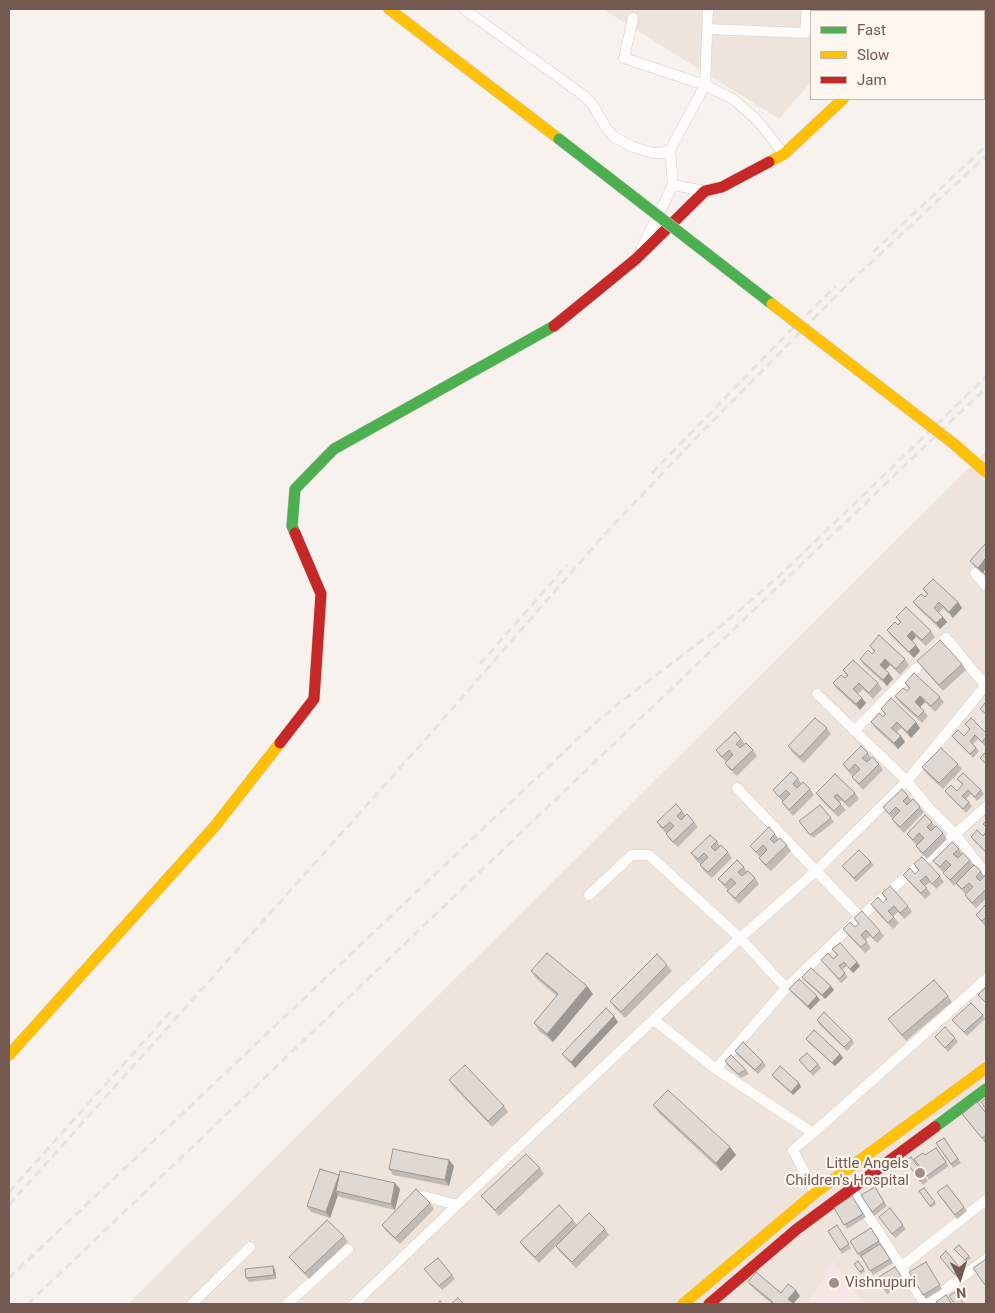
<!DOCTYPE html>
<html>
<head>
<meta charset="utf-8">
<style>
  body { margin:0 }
  #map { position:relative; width:995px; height:1313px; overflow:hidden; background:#f7f2ed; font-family:Roboto,sans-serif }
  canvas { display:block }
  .frame { position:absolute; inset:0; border:10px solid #73594f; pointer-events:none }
  .legend { position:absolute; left:810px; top:10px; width:175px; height:90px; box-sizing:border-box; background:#fef7ef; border:1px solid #c6b8af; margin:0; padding:6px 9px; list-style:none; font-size:15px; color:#73594f }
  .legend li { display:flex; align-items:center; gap:10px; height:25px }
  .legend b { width:25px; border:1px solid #c6b8af }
  .north { position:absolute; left:935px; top:1253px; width:50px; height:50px; -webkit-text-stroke:4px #fef7ef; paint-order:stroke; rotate:175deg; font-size:14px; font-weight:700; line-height:20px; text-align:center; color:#73594f }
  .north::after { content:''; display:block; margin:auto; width:18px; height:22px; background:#73594f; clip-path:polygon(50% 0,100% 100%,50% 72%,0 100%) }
</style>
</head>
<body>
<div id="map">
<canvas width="995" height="1313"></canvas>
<div class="frame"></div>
<ul class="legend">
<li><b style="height:6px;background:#4caf50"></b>Fast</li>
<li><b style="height:6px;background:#ffc107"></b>Slow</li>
<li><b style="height:6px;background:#c62828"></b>Jam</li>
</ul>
<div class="north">N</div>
</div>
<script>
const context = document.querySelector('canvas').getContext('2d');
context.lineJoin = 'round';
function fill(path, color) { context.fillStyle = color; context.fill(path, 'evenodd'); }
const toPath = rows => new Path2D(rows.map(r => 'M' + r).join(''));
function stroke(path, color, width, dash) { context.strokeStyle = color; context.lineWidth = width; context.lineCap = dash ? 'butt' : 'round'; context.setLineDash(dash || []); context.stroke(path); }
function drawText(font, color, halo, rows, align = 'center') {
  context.font = font + ' Roboto,sans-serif'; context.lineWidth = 4.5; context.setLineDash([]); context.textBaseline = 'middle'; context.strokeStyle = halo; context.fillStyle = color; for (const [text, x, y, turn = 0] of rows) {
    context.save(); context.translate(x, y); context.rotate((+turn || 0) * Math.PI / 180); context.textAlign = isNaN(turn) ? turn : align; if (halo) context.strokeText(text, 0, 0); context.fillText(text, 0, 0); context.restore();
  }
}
fill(toPath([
  [603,9,876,9,874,11,811,11,811,82,779,119],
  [986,451,986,1304,128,1304]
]), '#efe4db');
fill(toPath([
  [833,1261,864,1304,808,1304]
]), '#f8e6e7');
const street = toPath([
  [464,9,583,95,593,105,606,128,614,137,633,147,653,153,662,153,670,150],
  [924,11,927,9],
  [633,18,624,58,705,85,733,99,757,120,784,154],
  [707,29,805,33,807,9],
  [705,191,673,185,670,150,705,85,708,9],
  [641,249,673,185],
  [975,573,986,586],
  [817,694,907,781,928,807,956,835,986,874],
  [854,731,946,638,986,686],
  [737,788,860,917],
  [589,895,632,855,649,855,740,938,786,988],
  [654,1020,716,1069,813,1133,986,979],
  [716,1069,786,988,860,917,986,807],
  [813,1133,793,1150,815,1193],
  [851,1189,925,1304],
  [423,1196,457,1205],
  [901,1267,986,1200],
  [192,1304,250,1247],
  [287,1304,348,1249],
  [354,1304,457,1205,740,938,817,870,907,781,986,685],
  [926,1304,986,1259]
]);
const fast = toPath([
  [295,533,292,526,295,489,334,449,554,326],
  [935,1127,986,1089]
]);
const slow = toPath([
  [389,9,559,139],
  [769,162,784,154,843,99],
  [9,1055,215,826,280,743],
  [683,1304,815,1193,986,1068]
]);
const jam = toPath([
  [554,326,636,259,705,191,722,187,769,162],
  [280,743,314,699,321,594,295,533],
  [709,1304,797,1229,935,1127]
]);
stroke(street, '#d4cec8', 11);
stroke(fast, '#d6cec9', 12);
stroke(slow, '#d6cec9', 12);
stroke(jam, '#d6cec9', 12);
stroke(street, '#fefdfc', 10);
stroke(fast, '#4caf50', 11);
stroke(slow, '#ffc107', 11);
stroke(jam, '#c62828', 11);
stroke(toPath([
  [873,252,986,146],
  [652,473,787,334,836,286],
  [480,664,567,565],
  [9,1192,174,1008],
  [9,1205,425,740,604,535,697,437,850,282,986,156],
  [9,1278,582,735,618,704,725,623,777,578,986,377],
  [28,1304,986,388]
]), '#e4e3e4', 3, [8, 5]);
const fastBridge = toPath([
  [559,139,772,304]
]);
const slowBridge = toPath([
  [772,304,954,444,986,472]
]);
stroke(fastBridge, '#d6cec9', 12, []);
stroke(slowBridge, '#d6cec9', 12, []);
stroke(fastBridge, '#4caf50', 11);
stroke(slowBridge, '#ffc107', 11);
fill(toPath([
  [986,543,986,577,983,572,982,573,974,566,970,561],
  [923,589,958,602,962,608,953,618,943,608,939,613,947,622,940,629,918,608,913,602,925,597,927,595],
  [896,617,931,631,935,637,926,646,916,637,912,641,916,645,920,651,914,658,891,636,887,630,898,625,900,623],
  [870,646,905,659,909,665,900,675,890,665,885,670,893,679,887,686,864,665,860,659,872,654,874,652],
  [917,661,962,664,966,670,943,691,921,666],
  [843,670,878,683,882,689,873,699,863,689,858,694,866,703,860,710,837,689,833,683,845,678,847,676],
  [905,683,940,697,944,702,935,712,925,702,920,707,928,716,922,723,899,702,895,696,907,691,909,689],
  [881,709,916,722,920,728,911,738,901,728,897,732,905,742,898,749,875,728,871,722,883,717,885,715],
  [965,724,986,733,986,744,985,746,978,739,973,744,979,751,973,758,955,740,952,736,964,736,970,730],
  [827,728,831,734,804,763,792,752,788,746],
  [741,739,745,744,753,750,757,756,737,776,729,769,725,763,726,762,720,756,716,750],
  [868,753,871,758,879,764,883,770,863,790,856,782,852,777,852,776,847,770,843,764],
  [958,764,962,769,943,789,926,773,922,767],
  [798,778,801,783,810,789,814,795,793,816,786,808,782,802,783,802,773,790],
  [957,779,981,790,984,794,977,801,971,794,966,799,972,806,966,813,948,795,945,791,957,791,963,785],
  [816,793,855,793,859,799,849,808,841,800,839,802,846,810,838,817,820,799],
  [908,796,912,800,920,807,924,812,904,833,896,825,892,819,893,819,883,807],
  [682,811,686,816,694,822,698,827,678,847,670,840,666,834,667,834,661,828,657,822],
  [831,818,834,822,813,838,799,821],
  [932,822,935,827,943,833,947,839,927,859,920,852,916,846,916,845,907,834],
  [986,832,986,853,974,841,971,837,983,836],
  [775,834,779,839,787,845,791,851,771,871,763,864,759,858,760,857,754,851,750,846],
  [717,841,720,846,728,852,732,858,712,878,704,871,700,865,701,865,695,859,691,853],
  [959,849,962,854,970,860,974,865,981,871,984,876,986,876,986,899,976,908,969,901,965,895,966,895,956,884,954,886,947,878,943,873,943,872,933,861],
  [871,862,874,865,856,882,842,866],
  [914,864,940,876,944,882,936,889,930,882,925,886,931,894,925,899,907,880,903,875,915,874,918,871],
  [744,867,747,872,755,878,759,884,739,904,732,897,727,891,728,890,722,884,718,879],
  [882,893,908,906,912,912,904,919,898,912,893,916,899,923,893,929,875,910,871,904,883,903,886,900],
  [986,904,986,929,985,927,985,926,976,915],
  [854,918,880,931,884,936,877,943,870,936,865,940,871,948,865,953,847,934,843,929,855,927,859,925],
  [832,949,857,962,860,966,853,973,847,966,842,970,848,977,841,983,821,960,833,959,837,956],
  [667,965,672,971,625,1018,614,1007,610,1001],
  [531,971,593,994,553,1042,539,1031,534,1023,557,996,537,979],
  [802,977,834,990,825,999,805,981],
  [789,989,817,996,820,1000,810,1010,792,993],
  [948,996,952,1002,906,1041,888,1019],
  [983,1015,985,1019,967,1036,952,1020],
  [817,1020,852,1040,854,1043,847,1051,819,1024],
  [618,1022,575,1068,567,1060,562,1054],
  [935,1037,955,1038,958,1042,948,1052],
  [806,1039,840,1054,843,1058,835,1066,809,1043],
  [735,1051,763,1062,766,1066,758,1074,737,1055],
  [799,1060,818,1064,821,1068,813,1076],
  [725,1061,746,1070,749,1074,741,1078,727,1065],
  [772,1075,799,1083,801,1087,793,1095,775,1079],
  [449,1080,504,1106,508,1112,492,1127,453,1086],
  [653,1105,730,1147,736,1155,721,1171,659,1113],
  [986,1113,986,1144,962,1114],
  [944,1138,961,1163,953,1168,936,1143],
  [936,1148,949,1166,929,1180,914,1159,925,1155],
  [911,1157,928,1181,923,1185,906,1161],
  [449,1160,454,1166,449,1186,393,1175,389,1169],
  [540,1168,544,1174,499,1216,486,1202,481,1196],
  [339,1175,339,1176,395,1183,400,1189,395,1210,340,1197,338,1195,330,1218,311,1212,307,1206],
  [875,1187,887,1206,874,1216,861,1195],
  [924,1188,936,1204,931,1208,919,1191],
  [937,1192,964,1207,967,1211,957,1219],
  [852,1196,866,1217,847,1229,834,1208],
  [430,1203,434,1209,400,1244,386,1231,382,1225],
  [890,1208,906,1229,895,1238,879,1217],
  [573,1220,577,1225,605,1229,609,1235,576,1268,560,1252,556,1246,558,1244,539,1263,524,1248,520,1242],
  [837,1225,851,1248,842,1254,828,1231],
  [871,1228,893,1263,873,1275,862,1257,861,1258,850,1241],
  [344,1236,348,1242,309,1279,293,1262,289,1257],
  [956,1250,969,1256,971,1258,966,1262],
  [946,1251,963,1273,957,1278,940,1257],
  [858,1261,865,1271,861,1274,854,1264],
  [926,1262,942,1289,926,1299,923,1295],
  [895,1267,906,1283,887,1294,877,1278],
  [424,1269,452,1275,455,1279,442,1290],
  [275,1270,276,1279,249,1282,246,1278],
  [748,1282,781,1293,800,1296,794,1303,794,1304,771,1304,772,1304,752,1287]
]), '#c1bab5');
fill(toPath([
  [985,559,986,560,986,569,982,573,978,568],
  [958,602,962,608,953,618,949,612],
  [943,617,947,622,940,629,936,623],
  [912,631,916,637,911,642,907,636],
  [916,645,920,651,914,658,909,652],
  [885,659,890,665,884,671,880,665],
  [889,673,893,679,887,686,883,680],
  [920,696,925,702,919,708,915,702],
  [862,698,866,703,860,710,856,704],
  [916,722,920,728,911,738,907,732],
  [901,736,905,742,898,749,894,743],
  [857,962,860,966,853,973,850,969],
  [587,986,593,994,553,1042,547,1034],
  [831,986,834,990,825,999,822,995],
  [817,996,820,1000,810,1010,808,1006],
  [614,1016,618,1022,575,1068,571,1062],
  [840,1054,843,1058,835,1066,832,1063],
  [799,1083,801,1087,793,1095,791,1092],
  [730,1147,736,1155,721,1171,716,1163],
  [449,1160,454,1166,449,1186,445,1180],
  [339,1175,343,1181,336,1191,338,1195,330,1218,326,1212],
  [395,1183,400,1189,395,1210,391,1204],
  [273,1266,275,1270,276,1279,274,1275],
  [796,1290,800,1296,793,1304,788,1299]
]), '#9d9794');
const building = toPath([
  [986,543,986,560,985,559,978,568,970,561,986,543],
  [986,568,986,575,983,572,986,568],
  [933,579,958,602,949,612,939,602,934,608,943,617,936,623,913,602,921,594,925,597,928,594,923,589,933,579],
  [906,607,931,631,922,640,912,631,907,636,916,645,909,652,887,630,895,622,898,625,901,622,896,617,906,607],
  [879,635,905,659,896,669,885,659,880,665,889,673,883,680,860,659,868,650,872,654,875,651,870,646,879,635],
  [940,640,962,664,939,685,917,661,940,640],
  [853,660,878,683,869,693,859,683,853,689,862,698,856,704,833,683,841,675,845,678,848,675,843,670,853,660],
  [914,673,940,697,931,706,920,696,915,702,924,711,918,717,895,696,903,688,907,691,910,688,905,683,914,673],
  [891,698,916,722,907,732,897,722,891,728,901,736,894,743,871,722,879,713,883,717,886,714,881,709,891,698],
  [986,702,986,714,980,709,986,702],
  [815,718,827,728,800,757,788,746,815,718],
  [971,718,986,733,986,737,982,742,975,735,970,741,976,748,970,754,952,736,958,730,964,736,970,729,965,724,971,718],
  [735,732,741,739,736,744,740,748,746,743,753,750,732,770,725,763,733,755,729,750,722,757,716,750,735,732],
  [861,746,868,753,862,758,867,762,872,757,879,764,859,784,852,777,860,769,855,764,849,771,843,764,861,746],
  [941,748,958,764,939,783,922,767,941,748],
  [986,752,986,764,980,758,986,752],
  [791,772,798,778,793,784,797,788,803,782,810,789,789,810,782,802,790,794,786,790,779,797,773,790,791,772],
  [963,773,981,790,975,797,968,790,962,796,969,802,963,809,945,791,951,785,957,791,963,784,957,779,963,773],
  [835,774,855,793,845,802,837,794,834,797,841,804,834,811,816,793,835,774],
  [902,789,908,796,903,801,907,805,913,799,920,807,900,827,892,819,900,811,896,807,889,814,883,807,902,789],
  [676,804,682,811,677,816,681,820,687,814,694,822,673,842,666,834,674,826,670,822,663,828,657,822,676,804],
  [820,805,831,818,810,835,799,821,820,805],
  [925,815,932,822,927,827,931,831,936,826,943,833,923,853,916,846,924,838,919,833,913,840,907,834,925,815],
  [986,821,986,827,983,824,986,821],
  [769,827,775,834,770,839,774,843,780,838,787,845,766,865,759,858,767,850,763,845,756,852,750,846,769,827],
  [977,830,983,836,986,832,986,852,971,837,977,830],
  [710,835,717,841,711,847,715,851,721,845,728,852,708,872,700,865,708,857,704,853,698,859,691,853,710,835],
  [952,842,959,849,953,854,958,858,963,853,970,860,950,880,943,873,951,865,946,860,940,867,933,861,952,842],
  [859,850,871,862,854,878,842,866,859,850],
  [922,857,940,876,932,884,926,876,920,881,927,888,921,893,903,875,910,868,915,874,919,870,914,864,922,857],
  [737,860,744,867,738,872,742,876,748,871,755,878,735,898,727,891,736,883,731,878,725,885,718,879,737,860],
  [974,865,981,871,976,877,980,881,985,875,986,876,986,889,972,903,965,895,973,887,969,883,962,889,956,883,974,865],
  [890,886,908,906,900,913,894,906,888,911,894,917,888,923,871,904,878,897,883,903,887,899,882,893,890,886],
  [986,904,986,917,982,921,976,915,986,904],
  [862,911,880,931,873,938,866,930,861,935,867,942,861,947,843,929,850,922,855,927,859,924,854,918,862,911],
  [840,943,857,962,850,969,844,962,839,966,845,973,839,979,821,960,828,953,833,959,838,955,832,949,840,943],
  [547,953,587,986,547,1034,534,1023,558,994,531,971,547,953],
  [657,954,667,965,621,1012,610,1001,657,954],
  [811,968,831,986,822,995,802,977,811,968],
  [799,979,817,996,808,1006,789,989,799,979],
  [934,980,948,996,902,1035,888,1019,934,980],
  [986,987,986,1003,978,995,986,987],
  [971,1003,983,1015,964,1032,952,1020,971,1003],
  [606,1008,614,1016,571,1062,562,1054,606,1008],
  [824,1012,852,1040,844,1047,817,1020,824,1012],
  [945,1027,955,1038,945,1048,935,1037,945,1027],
  [814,1030,840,1054,832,1063,806,1039,814,1030],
  [743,1042,763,1062,755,1070,735,1051,743,1042],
  [807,1053,818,1064,810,1072,799,1060,807,1053],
  [731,1055,746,1070,738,1074,725,1061,731,1055],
  [465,1065,504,1106,488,1121,449,1080,465,1065],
  [780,1066,799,1083,791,1092,772,1075,780,1066],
  [668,1090,730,1147,716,1163,653,1105,668,1090],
  [986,1098,986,1109,981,1102,986,1098],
  [977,1102,986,1113,986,1135,982,1138,962,1114,977,1102],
  [944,1138,958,1159,951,1164,936,1143,944,1138],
  [936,1148,946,1162,927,1176,914,1159,923,1153,925,1155,936,1148],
  [393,1149,449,1160,445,1180,389,1169,393,1149],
  [526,1154,540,1168,495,1210,481,1196,526,1154],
  [911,1157,926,1177,920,1181,906,1161,911,1157],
  [320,1169,339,1175,326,1212,307,1206,320,1169],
  [340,1171,395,1183,391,1204,336,1191,340,1171],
  [947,1185,964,1207,955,1215,937,1192,947,1185],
  [875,1187,884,1202,872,1212,861,1195,875,1187],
  [924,1188,935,1202,930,1206,919,1191,924,1188],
  [416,1189,430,1203,395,1238,382,1225,416,1189],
  [852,1196,863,1214,844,1225,834,1208,852,1196],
  [559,1205,573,1220,535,1257,520,1242,559,1205],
  [890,1208,903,1225,892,1234,879,1217,890,1208],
  [589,1213,605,1229,572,1262,556,1246,589,1213],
  [327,1220,344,1236,305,1273,289,1257,327,1220],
  [837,1225,849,1244,840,1250,828,1231,837,1225],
  [871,1228,879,1241,858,1254,850,1241,871,1228],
  [880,1244,890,1259,870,1271,861,1256,880,1244],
  [959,1245,969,1256,965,1260,954,1249,959,1245],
  [946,1251,961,1269,954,1274,940,1257,946,1251],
  [438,1258,452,1275,439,1286,424,1269,438,1258],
  [986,1259,986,1284,985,1285,973,1268,986,1259],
  [858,1261,864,1269,860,1272,854,1264,858,1261],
  [926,1262,940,1285,923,1295,909,1272,926,1262],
  [273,1266,274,1275,246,1278,245,1269,273,1266],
  [895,1267,903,1279,885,1290,877,1278,895,1267],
  [756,1272,781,1293,788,1284,796,1290,788,1299,794,1304,771,1304,773,1302,748,1282,756,1272],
  [955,1292,964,1304,955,1304,949,1296,955,1292],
  [946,1295,952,1304,937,1304,936,1302,946,1295],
  [458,1298,464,1304,451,1304,458,1298],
  [440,1301,443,1304,437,1304,440,1301]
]);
fill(building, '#e0d8d3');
stroke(building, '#9d9794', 1);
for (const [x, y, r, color] of [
  [920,1173,6,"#a18f86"],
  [834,1283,6,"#a18f86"]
]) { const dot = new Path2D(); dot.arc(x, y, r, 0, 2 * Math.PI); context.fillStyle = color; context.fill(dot); stroke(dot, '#fef7ef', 2); }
drawText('15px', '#73594f', '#fef7ef', [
  ["Little Angels",909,1164],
  ["Children's Hospital",909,1181],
  ["Vishnupuri",845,1283,"left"]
], 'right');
</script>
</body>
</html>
